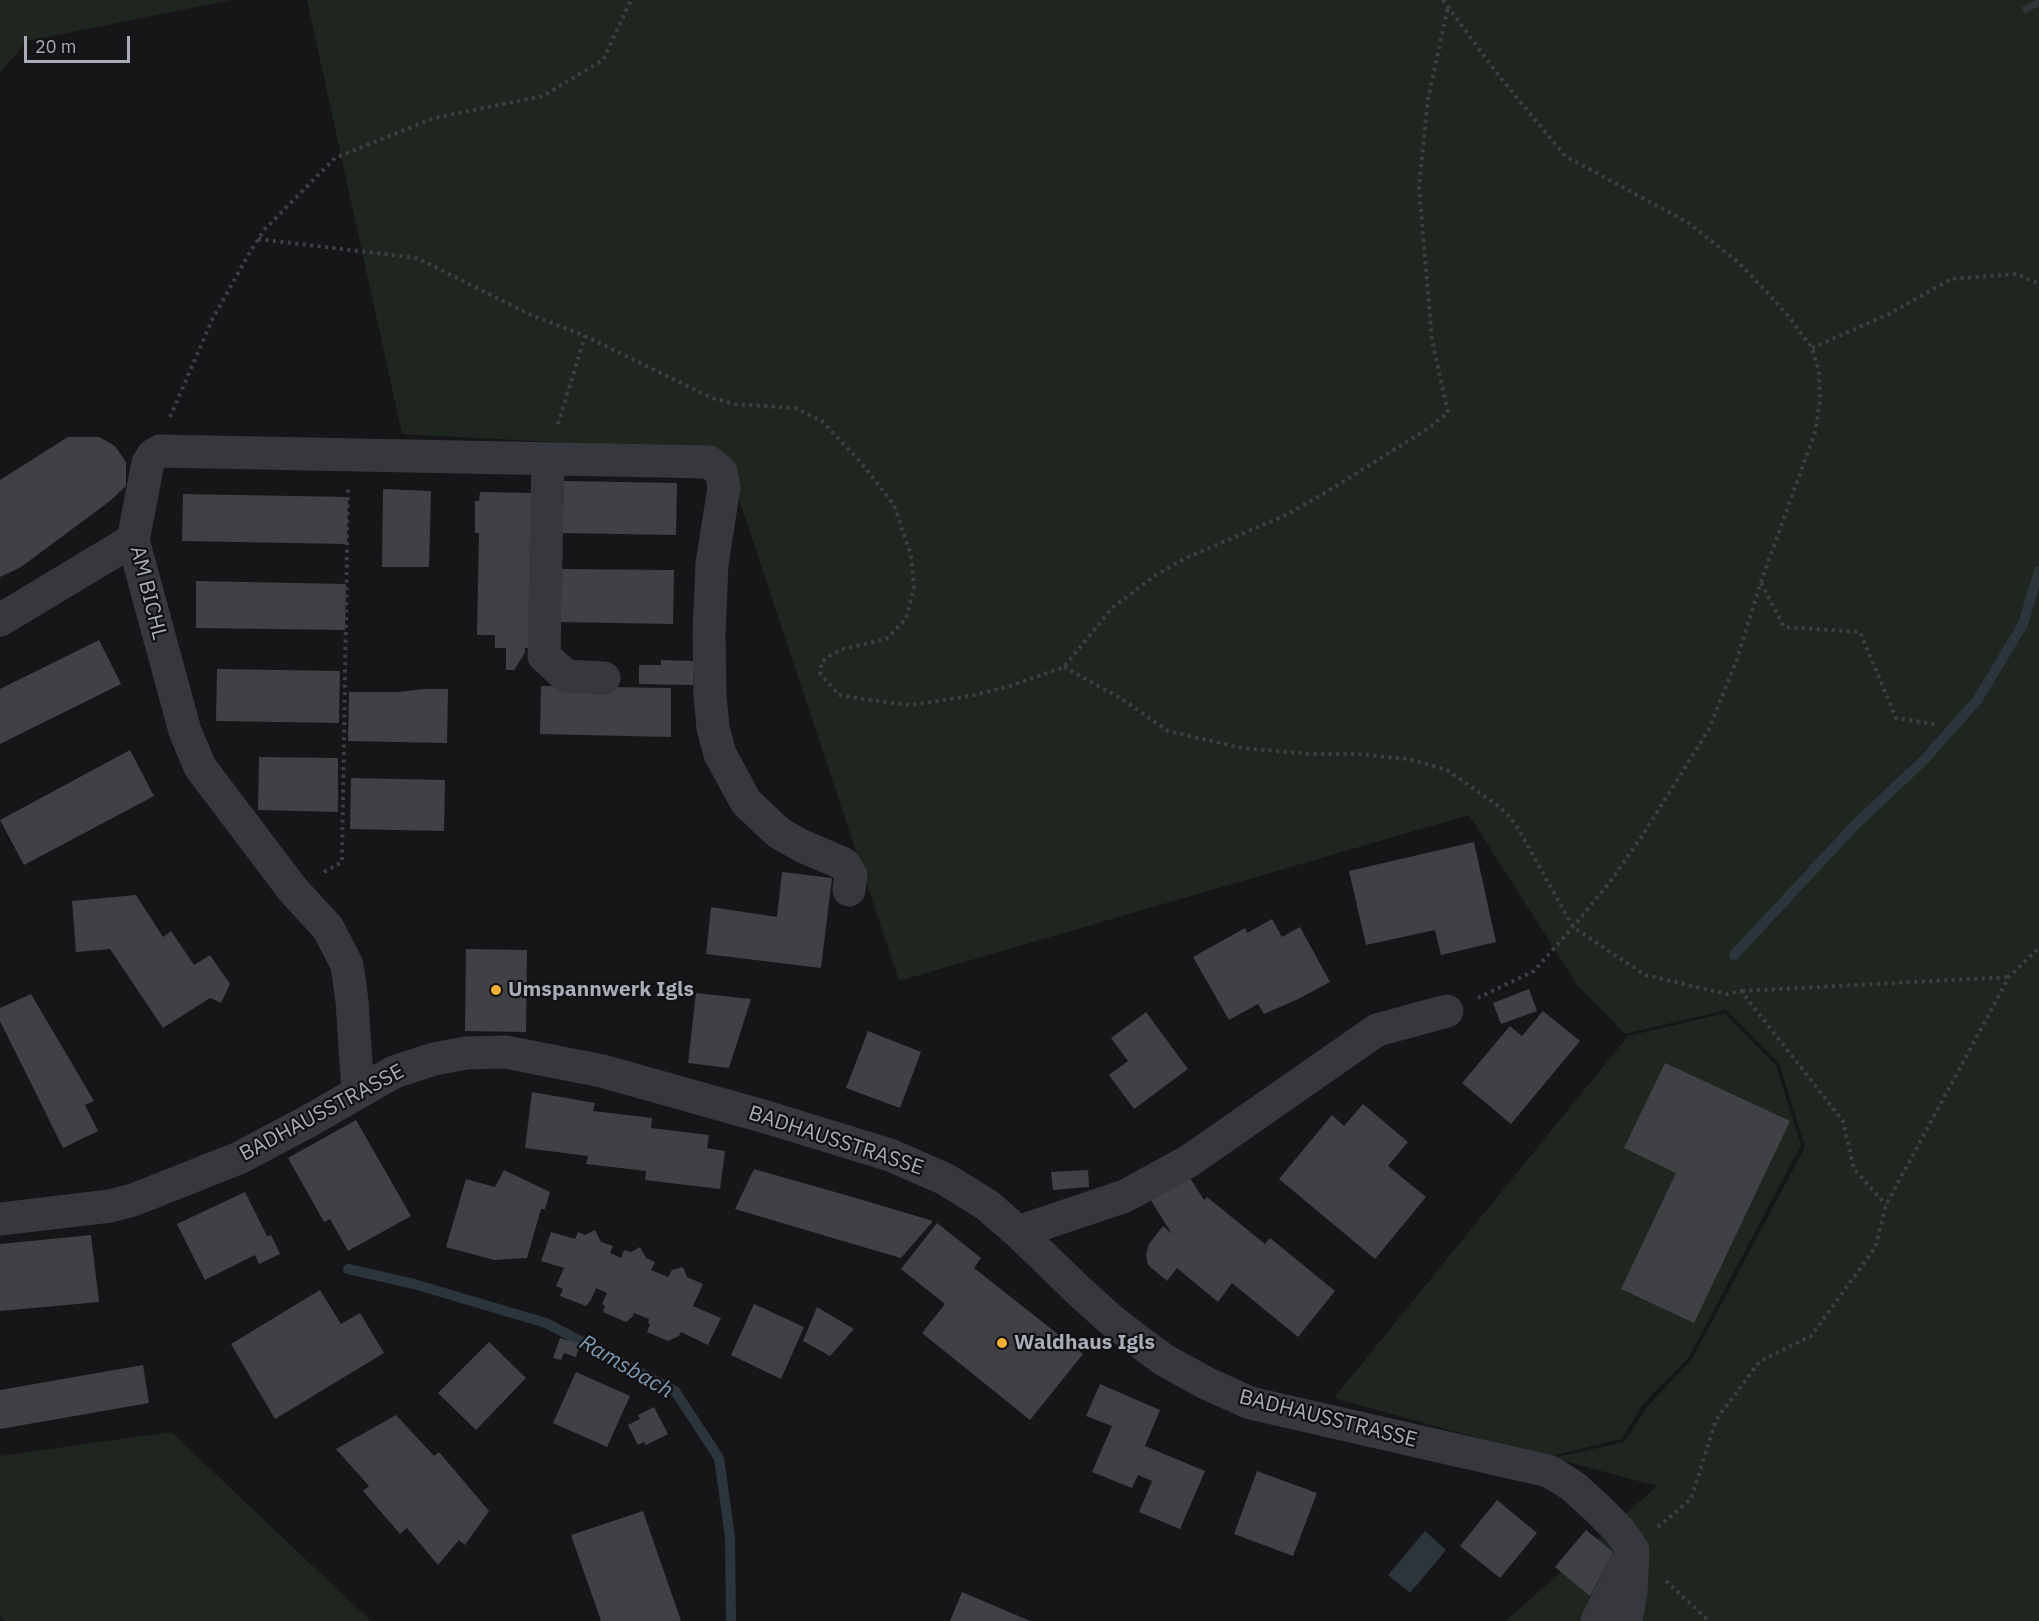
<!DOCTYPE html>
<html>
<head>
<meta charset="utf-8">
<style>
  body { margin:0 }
  #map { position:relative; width:2039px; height:1621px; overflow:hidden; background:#161618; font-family:"IBM Plex Sans",sans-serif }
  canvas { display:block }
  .scale { position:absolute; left:24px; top:36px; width:106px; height:27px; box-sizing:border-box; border:3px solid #a8adb8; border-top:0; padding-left:8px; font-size:18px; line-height:21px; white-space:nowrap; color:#a8adb8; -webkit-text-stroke:4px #111113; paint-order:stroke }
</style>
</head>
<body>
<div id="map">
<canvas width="2039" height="1621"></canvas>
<div class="scale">20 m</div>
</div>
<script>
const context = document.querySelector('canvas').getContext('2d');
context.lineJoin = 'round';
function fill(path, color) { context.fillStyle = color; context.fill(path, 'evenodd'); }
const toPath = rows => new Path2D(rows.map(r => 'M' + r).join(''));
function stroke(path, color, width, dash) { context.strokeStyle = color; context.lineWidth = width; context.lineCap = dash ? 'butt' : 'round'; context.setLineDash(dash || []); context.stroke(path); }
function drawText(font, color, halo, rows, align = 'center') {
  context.font = font + ' "IBM Plex Sans",sans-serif'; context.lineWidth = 4.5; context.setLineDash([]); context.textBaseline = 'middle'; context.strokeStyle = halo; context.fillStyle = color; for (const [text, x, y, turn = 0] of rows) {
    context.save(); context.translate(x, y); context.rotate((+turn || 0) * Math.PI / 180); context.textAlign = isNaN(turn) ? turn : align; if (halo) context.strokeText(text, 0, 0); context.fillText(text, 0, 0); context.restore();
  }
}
fill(toPath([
  [0,0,231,0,27,41,0,73],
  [307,0,2039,0,2039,1621,1506,1621,1657,1486,1553,1458,1624,1442,1646,1408,1692,1359,1805,1147,1779,1063,1726,1010,1625,1034,1578,986,1469,815,899,981,723,451,402,434],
  [1725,1013,1776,1066,1801,1145,1689,1357,1642,1405,1622,1439,1547,1457,1334,1398,1628,1036],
  [171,1432,371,1621,5,1621,0,1616,0,1456]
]), '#1e261f');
fill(toPath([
  [1425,1531,1446,1550,1410,1593,1388,1575]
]), '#2c353c');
stroke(toPath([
  [1734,955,1856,824,1924,760,1978,699,2023,624,2039,571],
  [348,1269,414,1284,546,1323,675,1391,719,1458,730,1537,731,1621]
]), '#2c353c', 10);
fill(toPath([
  [68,437,99,437,115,446,126,462,126,486,110,501,21,567,0,577,0,480],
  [564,481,677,483,676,535,562,533],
  [383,489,431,491,429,567,382,567],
  [480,492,534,493,531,648,525,648,525,653,514,670,506,670,506,648,495,648,495,635,477,635,479,533,475,533,475,501,479,501],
  [183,494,348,497,347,544,182,541],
  [559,569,674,570,673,624,558,622],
  [196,581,346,584,345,630,196,628],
  [99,640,121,684,0,744,0,689],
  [661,660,693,661,693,685,639,684,639,665,661,665],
  [217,669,340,671,339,723,216,721],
  [541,686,671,688,671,737,540,734],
  [423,689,448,689,447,743,348,741,349,692,398,692],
  [130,750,154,796,24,865,0,820],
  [259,757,338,758,338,812,258,810],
  [351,778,445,780,444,831,350,829],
  [1474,842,1496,942,1441,955,1435,930,1366,945,1349,871],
  [782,872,832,878,821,968,706,954,711,907,777,917],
  [136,895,163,937,171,931,194,965,210,955,230,984,221,1003,210,998,163,1028,110,949,76,952,72,901],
  [1272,919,1282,937,1300,927,1330,982,1296,1000,1264,1014,1258,1004,1229,1020,1193,957,1245,928,1247,933],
  [466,949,527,950,526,1032,465,1031],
  [1529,989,1537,1011,1501,1024,1493,1003],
  [696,993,751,999,729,1068,688,1063],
  [31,994,94,1101,85,1105,98,1131,63,1148,0,1021,0,1008],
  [1543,1011,1580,1041,1511,1124,1462,1083,1510,1026,1522,1036],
  [1146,1012,1188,1069,1134,1109,1109,1075,1128,1061,1111,1038],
  [868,1031,921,1052,900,1108,846,1088],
  [1665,1063,1790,1121,1694,1323,1621,1289,1676,1173,1624,1148],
  [532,1092,595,1103,593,1111,652,1118,651,1128,709,1135,707,1148,725,1151,720,1189,645,1180,646,1171,586,1164,588,1156,525,1148],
  [1363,1104,1408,1142,1388,1166,1426,1197,1375,1259,1279,1179,1332,1115,1344,1126],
  [356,1120,411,1216,348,1251,330,1219,324,1222,288,1158],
  [754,1169,849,1196,933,1221,901,1258,836,1239,735,1209],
  [504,1170,550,1192,545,1209,541,1209,527,1258,494,1260,446,1247,466,1179,495,1187],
  [1088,1170,1089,1187,1053,1190,1051,1172],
  [1188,1175,1204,1200,1207,1197,1265,1244,1270,1238,1335,1291,1298,1337,1232,1283,1218,1302,1177,1268,1167,1281,1148,1265,1146,1255,1149,1244,1163,1226,1172,1234,1150,1199],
  [245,1192,267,1236,271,1235,280,1254,259,1264,255,1255,205,1280,177,1224],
  [937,1223,981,1258,974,1268,1083,1354,1030,1420,922,1333,945,1304,901,1269],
  [595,1230,601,1242,613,1246,610,1253,621,1258,624,1250,631,1252,640,1247,646,1258,655,1262,651,1270,668,1277,672,1270,683,1267,687,1277,703,1284,693,1306,721,1318,708,1345,681,1332,679,1336,668,1341,647,1332,650,1324,648,1323,649,1319,634,1313,632,1317,626,1322,603,1312,605,1306,602,1304,607,1293,596,1288,591,1300,586,1306,560,1296,563,1289,556,1286,564,1268,541,1261,551,1232,575,1239,578,1232,585,1235],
  [91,1235,99,1302,0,1311,0,1244],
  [320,1290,341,1324,360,1313,384,1353,275,1419,231,1344],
  [754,1304,804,1327,781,1379,731,1355],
  [817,1307,854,1329,830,1356,803,1341],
  [560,1338,580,1344,576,1357,564,1353,561,1360,553,1358],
  [489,1342,526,1378,476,1430,438,1393],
  [143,1365,149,1403,0,1429,0,1390],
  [576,1372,630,1396,607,1447,553,1423],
  [1100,1384,1160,1410,1145,1446,1205,1471,1180,1529,1139,1512,1152,1481,1138,1475,1132,1488,1092,1472,1112,1426,1086,1416],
  [654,1407,668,1434,646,1445,644,1442,638,1445,628,1425,640,1419,638,1415],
  [396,1415,434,1456,439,1452,489,1511,465,1545,459,1540,438,1565,407,1528,400,1534,363,1491,369,1486,336,1449],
  [1257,1471,1317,1493,1293,1556,1234,1534],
  [1497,1500,1537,1533,1500,1578,1460,1546],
  [643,1511,681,1621,601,1621,571,1535],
  [1586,1530,1613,1552,1590,1596,1555,1567],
  [962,1592,1030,1621,950,1621]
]), '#404145');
stroke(toPath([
  [2036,0,2039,6]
]), '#333438', 33, [33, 16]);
stroke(toPath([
  [1443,0,1499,76,1565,156,1687,222,1737,261,1764,289,1790,318,1812,348,1819,372,1820,401,1815,432,1761,582,1736,662,1708,731,1642,836,1610,882,1573,927,1534,971,1478,998],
  [258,239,417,258,531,315,585,336,712,398,735,404,795,408,822,421,863,465,894,505,911,555,914,588,906,619,886,639,839,650,822,661,820,673,839,695,869,700,911,705,970,696,1010,686,1064,667,1112,608,1156,575,1186,558,1286,515,1328,491,1424,431,1448,413,1432,340,1419,187,1428,99,1448,7],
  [1812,348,1889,314,1951,279,2017,274,2039,284],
  [170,417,212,320,247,257,264,230,335,158,434,118,543,96,603,60,631,0],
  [558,424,585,336],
  [1761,583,1784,627,1860,632,1896,718,1934,724],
  [1064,667,1122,699,1168,731,1242,748,1310,754,1356,754,1408,759,1447,770,1497,805,1511,818,1520,832,1573,927,1645,975,1727,994,1741,991,1843,1121,1854,1169,1886,1205],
  [324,872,342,862,348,488],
  [1742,991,2009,977],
  [1658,1527,1691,1499,1716,1420,1760,1361,1811,1336,1875,1248,1886,1205,2009,977,2039,948],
  [1666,1581,1709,1621]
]), '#3d3f44', 4, [3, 4.5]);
stroke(toPath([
  [548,459,544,656,566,676,604,678],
  [0,620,133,540],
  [358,1092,352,1001,347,965,328,928,293,890,200,767,185,731,133,540,148,463,153,455,160,451,709,462,721,472,724,487,712,564,709,633,710,696,713,728,720,754,746,802,779,833,802,846,844,864,851,875,849,890],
  [0,1219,110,1206,133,1200,239,1158,307,1122,394,1072,434,1059,466,1053,506,1052,602,1071,766,1117,890,1155,945,1179,987,1205,1018,1232,1079,1291,1110,1319,1137,1340,1164,1360,1206,1383,1250,1403,1548,1471,1557,1476,1574,1487,1599,1510,1619,1530,1633,1550,1631,1592,1626,1621],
  [1018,1232,1125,1196,1189,1161,1377,1030,1447,1011],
  [1597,1621,1625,1565]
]), '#37383d', 33);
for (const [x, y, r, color] of [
  [496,990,6,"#f2b134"],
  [1002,1343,6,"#f2b134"]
]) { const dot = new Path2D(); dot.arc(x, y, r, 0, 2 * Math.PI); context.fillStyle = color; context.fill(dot); stroke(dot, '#111113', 2); }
drawText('21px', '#a8adb8', '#111113', [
  ["AM BICHL",148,593,76],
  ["BADHAUSSTRASSE",322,1113,-28],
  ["BADHAUSSTRASSE",836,1141,18],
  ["BADHAUSSTRASSE",1328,1419,14]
]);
drawText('bold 21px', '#a8adb8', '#111113', [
  ["Umspannwerk Igls",508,990],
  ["Waldhaus Igls",1014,1343]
], 'left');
drawText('italic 22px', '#7f9bb3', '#111113', [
  ["Ramsbach",626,1367,30]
]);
</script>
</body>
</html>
